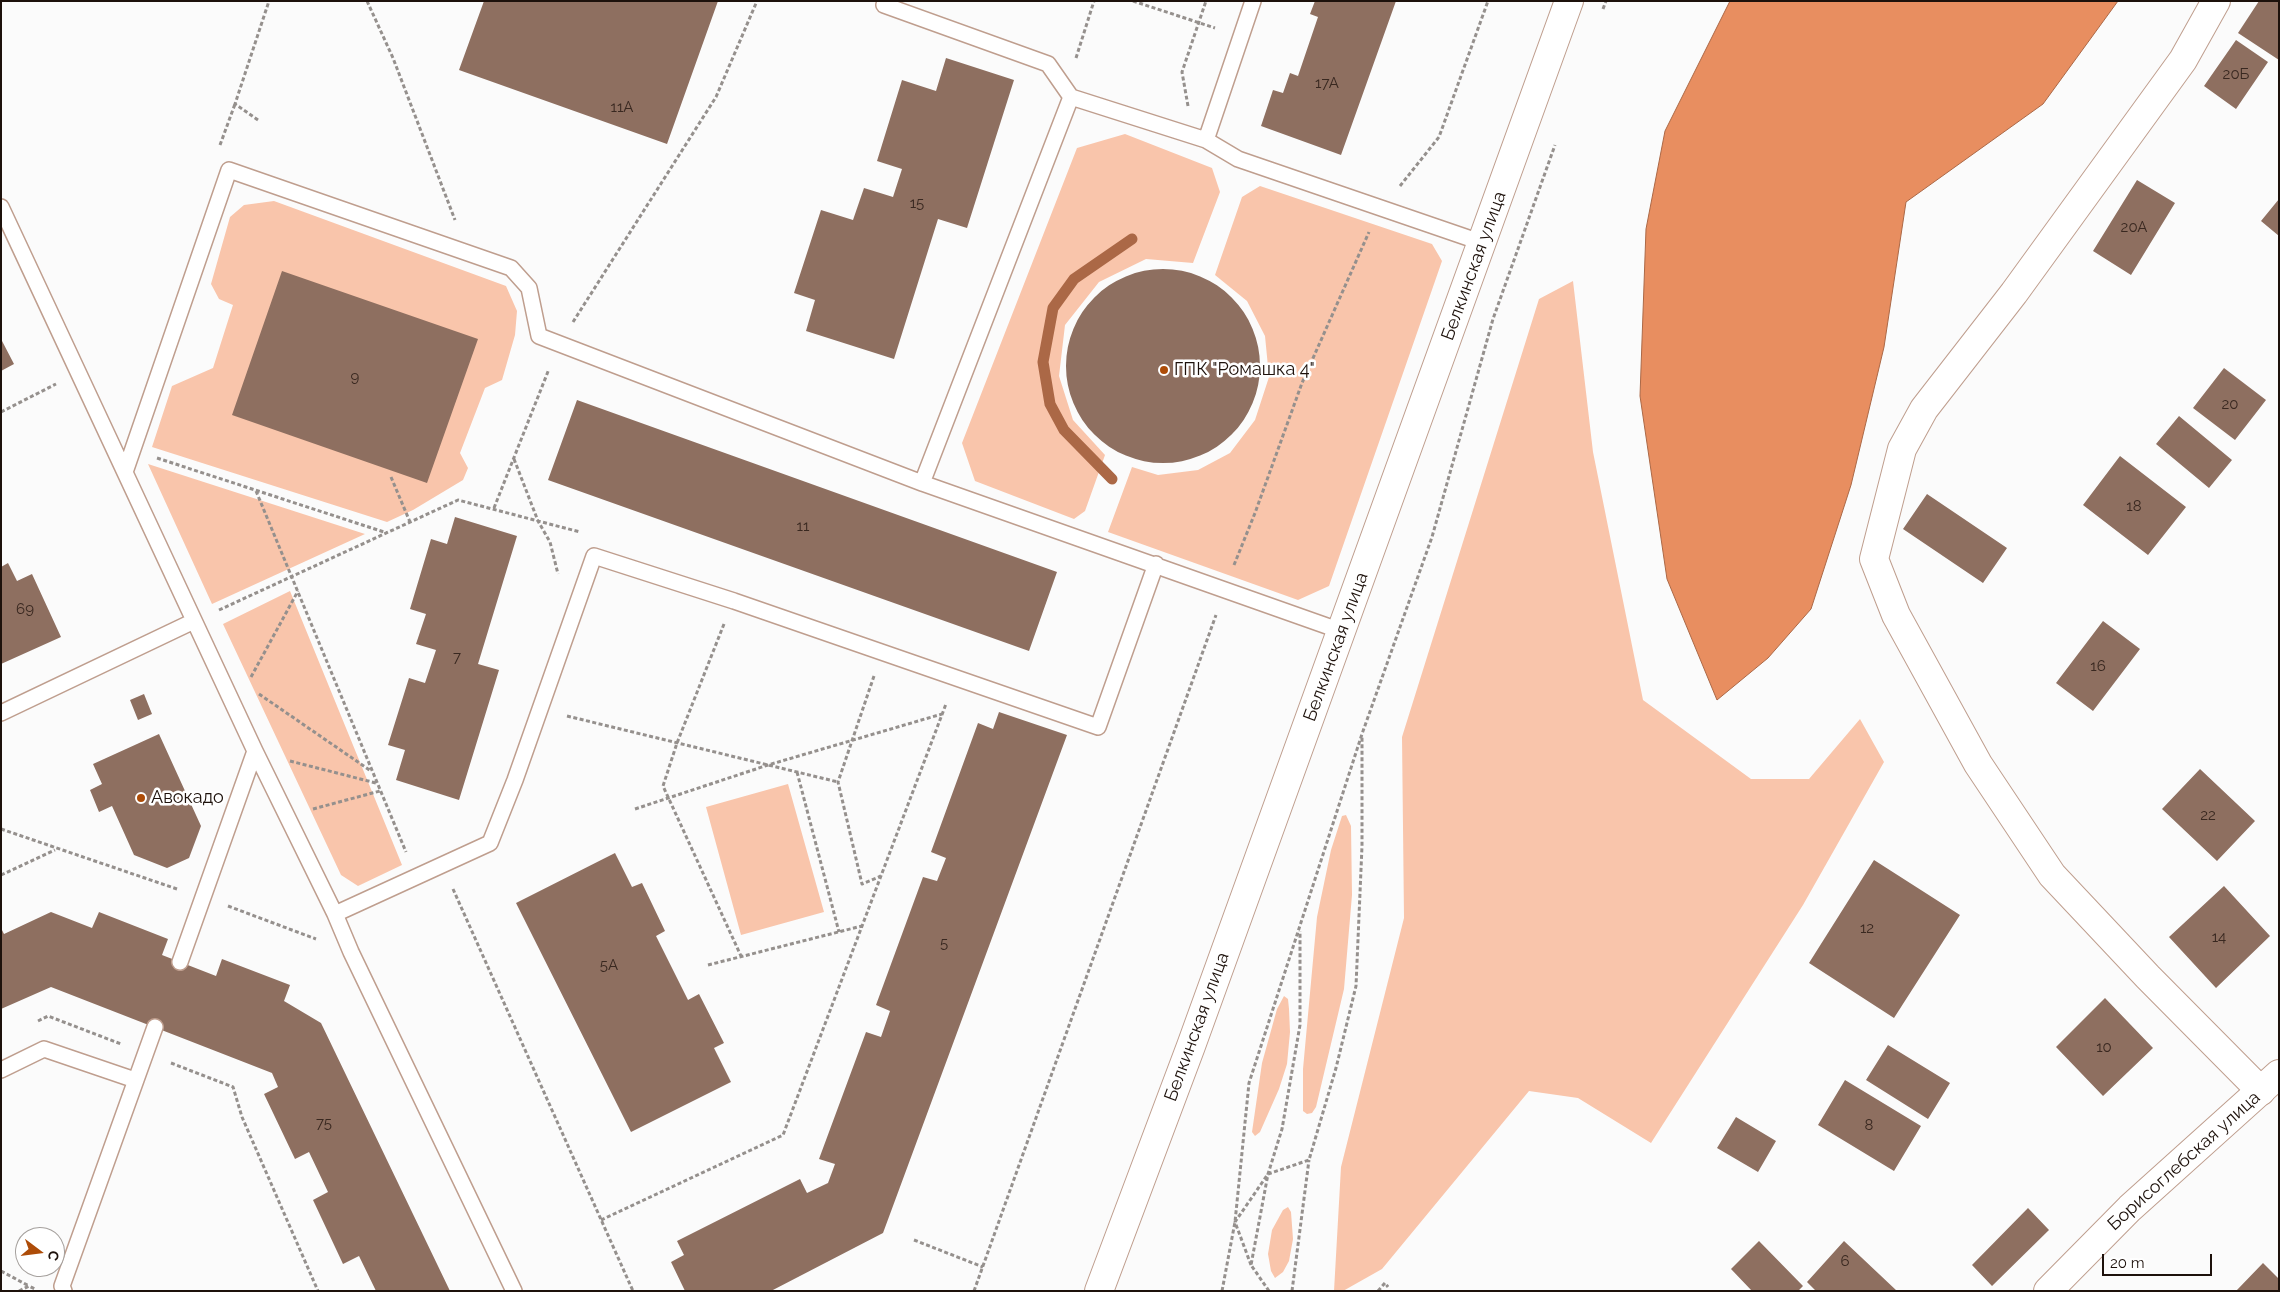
<!DOCTYPE html>
<html>
<head>
<meta charset="utf-8">
<style>
  body { margin:0 }
  #map { position:relative; width:2280px; height:1292px; overflow:hidden; background:#fbfbfb; font-family:Raleway,sans-serif }
  canvas { display:block }
  .frame { position:absolute; inset:0; border:2px solid #1d110b; pointer-events:none }
  .north { position:absolute; left:15px; top:1227px; width:50px; height:50px; box-sizing:border-box; background:#fff; border:1px solid #a5a09d; border-radius:50%; rotate:105deg; font-size:14px; font-weight:700; line-height:20px; text-align:center; color:#1d110b }
  .north::after { content:''; display:block; margin:auto; width:18px; height:22px; background:#ad4c08; clip-path:polygon(50% 0,100% 100%,50% 72%,0 100%) }
  .scale { position:absolute; left:2102px; top:1254px; width:110px; height:22px; box-sizing:border-box; border:2px solid #1d110b; border-top:0; padding-left:6px; font-size:15px; line-height:18px; white-space:nowrap; color:#1d110b; -webkit-text-stroke:4px #fff; paint-order:stroke }
</style>
</head>
<body>
<div id="map">
<canvas width="2280" height="1292"></canvas>
<div class="frame"></div>
<div class="north">С</div>
<div class="scale">20 m</div>
</div>
<script>
const context = document.querySelector('canvas').getContext('2d');
context.lineJoin = 'round';
function fill(path, color) { context.fillStyle = color; context.fill(path, 'evenodd'); }
const toPath = rows => new Path2D(rows.map(r => 'M' + r).join(''));
function stroke(path, color, width, dash) { context.strokeStyle = color; context.lineWidth = width; context.lineCap = dash ? 'butt' : 'round'; context.setLineDash(dash || []); context.stroke(path); }
function drawText(font, color, halo, rows, align = 'center') {
  context.font = font + ' Raleway,sans-serif'; context.lineWidth = 5; context.setLineDash([]); context.textBaseline = 'middle'; context.strokeStyle = halo; context.fillStyle = color; for (const [text, x, y, turn = 0] of rows) {
    context.save(); context.translate(x, y); context.rotate((+turn || 0) * Math.PI / 180); context.textAlign = isNaN(turn) ? turn : align; if (halo) context.strokeText(text, 0, 0); context.fillText(text, 0, 0); context.restore();
  }
}
fill(toPath([
  [1125,134,1212,168,1220,192,1193,263,1146,259,1099,282,1065,325,1059,376,1073,420,1105,455,1085,511,1074,519,975,481,962,443,1077,148],
  [1260,186,1432,244,1442,261,1329,586,1298,600,1108,532,1132,467,1158,475,1198,470,1230,453,1255,420,1269,377,1265,336,1247,301,1215,275,1242,197],
  [274,201,506,286,517,311,515,335,502,380,485,388,460,453,468,468,463,480,413,510,387,522,152,447,172,386,213,368,233,305,219,299,211,284,230,217,244,205],
  [1573,281,1593,452,1643,700,1751,779,1809,779,1860,719,1884,762,1803,905,1651,1143,1578,1098,1529,1091,1382,1269,1343,1291,1334,1291,1341,1167,1404,918,1402,737,1539,299],
  [148,464,365,534,212,604],
  [290,591,402,865,358,886,341,875,223,624],
  [788,784,824,912,741,935,706,807],
  [1346,815,1351,826,1352,895,1344,989,1316,1107,1312,1113,1307,1114,1303,1111,1303,1069,1317,917,1331,850,1342,816],
  [1284,996,1288,999,1289,1009,1290,1032,1287,1064,1279,1089,1260,1132,1255,1136,1252,1132,1262,1063,1277,1009],
  [1288,1207,1291,1212,1293,1239,1289,1261,1283,1272,1275,1278,1271,1271,1268,1254,1272,1230,1283,1210]
]), '#f9c5ab');
const water = toPath([
  [1730,1,2118,1,2043,104,1906,202,1884,347,1851,485,1811,609,1768,658,1717,700,1667,579,1640,396,1646,229,1665,131,1730,1]
]);
fill(water, '#e88e60');
stroke(water, '#ab6846', 1);
stroke(toPath([
  [1112,479,1064,430,1050,404,1043,362,1053,308,1074,279,1132,239]
]), '#ab6846', 11);
fill(toPath([
  [484,1,718,1,667,144,459,70],
  [1315,1,1396,1,1341,155,1261,126,1273,90,1283,93,1290,73,1298,76,1318,17,1310,14],
  [2259,1,2279,1,2279,60,2238,33],
  [2236,40,2268,62,2236,109,2204,86],
  [946,58,1014,80,967,228,938,219,894,359,806,331,815,300,794,293,821,210,853,220,864,188,893,197,902,169,877,161,902,80,936,91],
  [2137,180,2175,203,2131,275,2093,251],
  [2279,199,2279,236,2261,221],
  '1066 366a97 97 0 1 1 194 0a97 97 0 1 1-194 0Z',
  [282,271,478,339,427,483,232,415],
  [1,339,14,364,1,371],
  [2224,368,2266,400,2235,440,2193,408],
  [577,400,1057,572,1029,651,548,480],
  [2179,416,2232,460,2209,488,2156,444],
  [2120,456,2186,507,2148,555,2083,505],
  [1927,494,2007,548,1983,583,1903,529],
  [455,517,517,536,478,664,499,670,459,800,396,780,405,750,388,745,409,678,425,683,436,650,416,644,426,614,410,609,431,539,447,544],
  [8,563,17,581,32,574,61,637,1,664,1,567],
  [2103,621,2140,649,2093,711,2056,683],
  [144,694,152,714,138,720,130,700],
  [999,712,1067,735,883,1233,771,1291,685,1291,671,1262,684,1255,677,1241,800,1179,807,1193,828,1183,835,1164,819,1159,866,1032,881,1037,890,1011,876,1005,923,877,937,881,946,858,931,852,978,723,993,729],
  [159,734,201,826,189,858,167,868,134,855,112,806,99,812,90,790,102,784,93,764],
  [2200,769,2255,821,2217,861,2162,809],
  [615,853,632,887,642,883,665,931,656,936,688,1000,699,994,724,1043,714,1048,731,1082,631,1132,516,903],
  [1874,860,1960,915,1894,1018,1809,963],
  [2224,886,2270,936,2216,988,2169,937],
  [51,912,92,928,99,912,168,939,162,955,216,976,222,959,290,985,284,1001,321,1023,450,1291,376,1291,359,1256,343,1264,313,1200,328,1192,309,1152,295,1159,264,1094,278,1087,272,1073,51,987,1,1009,1,928,4,934],
  [2105,998,2153,1048,2103,1096,2056,1047],
  [1888,1045,1950,1083,1928,1119,1866,1080],
  [1845,1080,1921,1126,1894,1171,1818,1125],
  [1736,1117,1776,1141,1758,1172,1717,1148],
  [2028,1208,2049,1230,1992,1286,1972,1265],
  [1759,1241,1803,1286,1798,1291,1752,1291,1731,1269],
  [1844,1241,1897,1291,1816,1291,1807,1282],
  [2263,1263,2279,1279,2279,1291,2236,1291]
]), '#8e6f60');
const service = toPath([
  [1253,1,1206,140,1238,159,1483,243],
  [884,5,1048,64,1071,97,922,483],
  [1071,97,1206,140],
  [1,207,255,751,335,914,351,952,514,1291],
  [125,472,229,170,511,268,529,288,539,336,922,483,1341,631],
  [1,713,194,621],
  [335,914,490,843,515,780,594,556,734,601,1098,727,1156,564],
  [180,962,255,751],
  [1,1070,44,1049,135,1080],
  [64,1291,62,1286,155,1027]
]);
const minor = toPath([
  [2216,1,2183,60,2014,293,1924,409,1902,449,1874,559,1896,615,1978,764,2052,875,2148,977,2261,1091]
]);
const tertiary = toPath([
  [1099,1291,1191,1046,1569,1],
  [2048,1291,2130,1208,2279,1074]
]);
stroke(service, '#bf9e8e', 18);
stroke(minor, '#bf9e8e', 30);
stroke(tertiary, '#bf9e8e', 30);
stroke(toPath([
  [367,1,393,58,455,220],
  [1133,1,1215,28],
  [1603,9,1606,1],
  [1076,58,1094,1],
  [1188,106,1182,72,1206,1],
  [258,120,235,104,269,1],
  [220,145,235,104],
  [1400,186,1439,137,1488,1],
  [573,322,716,97,757,1],
  [1,412,56,384],
  [157,458,387,533],
  [514,459,538,521,550,542,558,574],
  [391,477,410,522],
  [256,491,406,852],
  [494,508,549,369],
  [1234,565,1255,513,1302,383,1369,232],
  [219,610,458,500,580,532],
  [724,624,677,743,663,786,741,956],
  [874,676,838,782,862,884,881,876],
  [251,677,298,591],
  [259,694,371,771],
  [567,716,838,782],
  [290,761,376,783],
  [797,772,839,932],
  [313,809,380,791],
  [635,809,768,765,942,714],
  [1,829,177,889],
  [1,875,55,850],
  [453,889,633,1291],
  [228,906,316,939],
  [708,965,862,926],
  [38,1021,48,1016,121,1044],
  [171,1063,233,1087,242,1117,318,1291],
  [601,1220,783,1135,946,704],
  [914,1240,983,1267],
  [1251,1265,1235,1222,1268,1174,1309,1160,1336,1068,1356,986,1362,846,1362,737],
  [1,1271,29,1286],
  [19,1291,29,1286,35,1289],
  [974,1291,1216,615],
  [1222,1291,1235,1222,1249,1083,1362,734,1432,537,1493,319,1555,145],
  [1269,1291,1251,1265,1268,1174,1282,1129,1300,1025,1300,931],
  [1292,1291,1309,1160],
  [1378,1291,1385,1283,1388,1287]
]), '#95908d', 3, [4, 2.5]);
stroke(service, '#fff', 15);
stroke(minor, '#fff', 28);
stroke(tertiary, '#fff', 28);
for (const [x, y, r, color] of [
  [1164,370,5,"#ad4c08"],
  [141,798,5,"#ad4c08"]
]) { const dot = new Path2D(); dot.arc(x, y, r, 0, 2 * Math.PI); context.fillStyle = color; context.fill(dot); stroke(dot, '#fff', 2); }
drawText('15px', '#392820', null, [
  ["20Б",2236,74],
  ["17А",1327,83],
  ["11А",622,107],
  ["15",917,203],
  ["20А",2134,227],
  ["9",355,377],
  ["20",2230,404],
  ["18",2134,506],
  ["11",803,526],
  ["69",25,609],
  ["7",457,657],
  ["16",2098,666],
  ["22",2208,815],
  ["12",1867,928],
  ["14",2219,937],
  ["5",944,943],
  ["5А",609,965],
  ["10",2104,1047],
  ["75",324,1123],
  ["8",1869,1125],
  ["6",1845,1261]
]);
drawText('18px', '#1d110b', '#fff', [
  ["Белкинская улица",1474,266,-70],
  ["Белкинская улица",1336,647,-70],
  ["Белкинская улица",1197,1027,-70],
  ["Борисоглебская улица",2184,1161,-42]
]);
drawText('18px', '#1d110b', '#fff', [
  ["ГПК \"Ромашка 4\"",1174,370],
  ["Авокадо",151,798]
], 'left');
</script>
</body>
</html>
